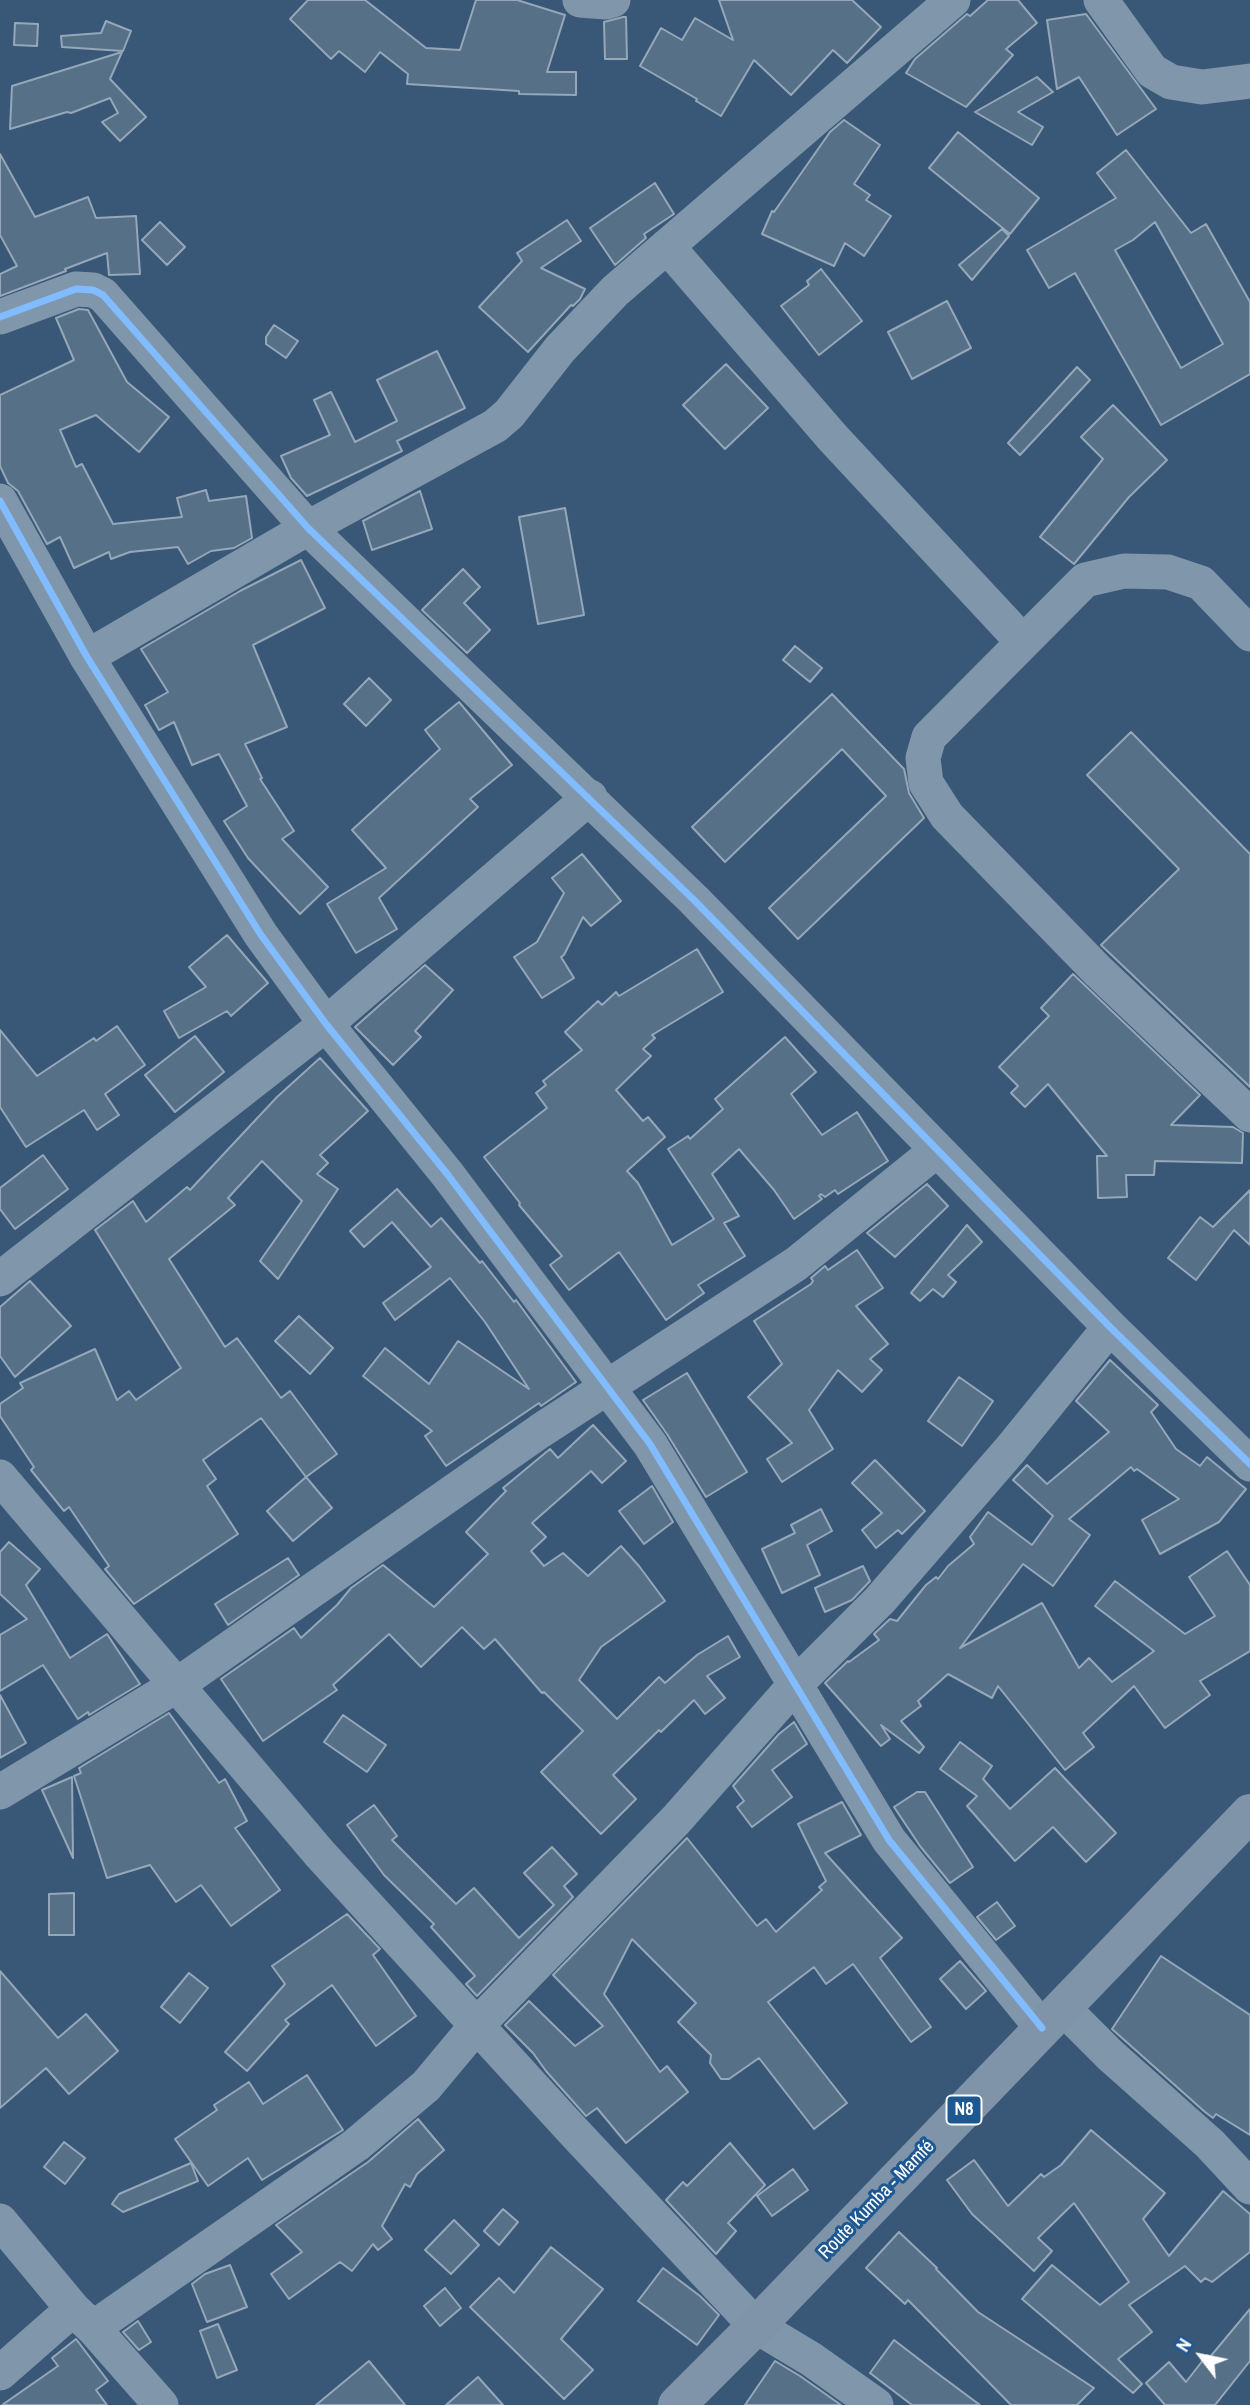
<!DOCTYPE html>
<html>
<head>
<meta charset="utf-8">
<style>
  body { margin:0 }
  #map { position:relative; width:1250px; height:2405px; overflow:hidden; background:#395877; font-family:"Archivo Narrow",sans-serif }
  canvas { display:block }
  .north { position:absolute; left:1166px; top:2321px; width:70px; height:70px; -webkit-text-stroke:5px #1e5892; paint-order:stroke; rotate:302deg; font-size:19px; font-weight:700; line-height:28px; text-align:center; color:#fff }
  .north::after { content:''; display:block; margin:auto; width:24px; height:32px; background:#fff; clip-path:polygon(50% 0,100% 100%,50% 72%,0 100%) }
</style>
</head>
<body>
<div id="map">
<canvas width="1250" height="2405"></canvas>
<div class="north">N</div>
</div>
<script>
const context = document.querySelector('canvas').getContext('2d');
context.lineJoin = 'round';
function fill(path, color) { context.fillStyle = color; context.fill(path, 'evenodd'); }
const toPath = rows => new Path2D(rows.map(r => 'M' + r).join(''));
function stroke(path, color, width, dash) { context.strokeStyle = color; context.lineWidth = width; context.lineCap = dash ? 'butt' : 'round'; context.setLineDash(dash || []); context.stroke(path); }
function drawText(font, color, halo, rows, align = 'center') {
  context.font = font + ' "Archivo Narrow",sans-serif'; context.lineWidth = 6; context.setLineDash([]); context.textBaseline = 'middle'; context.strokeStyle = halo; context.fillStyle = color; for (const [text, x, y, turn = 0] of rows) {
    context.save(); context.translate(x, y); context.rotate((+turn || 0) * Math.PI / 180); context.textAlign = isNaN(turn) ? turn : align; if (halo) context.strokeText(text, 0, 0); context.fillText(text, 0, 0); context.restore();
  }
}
const building = toPath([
  [308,0,365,0,426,48,460,50,476,0,517,0,565,15,547,72,576,72,576,95,519,94,519,91,407,84,408,74,380,52,365,72,339,51,331,59,290,19,308,0],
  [719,0,852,0,881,27,847,63,833,50,791,95,754,60,721,116,696,101,697,99,640,66,661,28,682,40,695,18,733,40,719,0],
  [988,0,1018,0,1037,23,1006,49,1013,55,966,107,906,73,915,59,967,14,970,16,988,0],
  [1086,14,1156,109,1117,135,1079,77,1057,89,1047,20,1086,14],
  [623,17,626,17,627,59,605,59,604,22,623,17],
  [106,21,131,31,123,51,62,47,61,36,101,33,106,21],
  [15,23,38,24,37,46,14,45,15,23],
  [122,52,110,79,146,117,120,141,102,122,118,113,110,98,71,113,67,112,10,129,12,86,122,52],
  [1037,77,1053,92,1018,112,1043,127,1032,145,975,112,1037,77],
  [844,120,880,145,854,184,870,195,866,200,891,216,864,256,845,243,834,266,762,234,772,211,774,212,830,132,844,120],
  [958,132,1039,198,1010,234,929,168,958,132],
  [1126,150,1191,233,1206,224,1250,302,1250,374,1161,425,1075,273,1049,288,1027,250,1116,198,1097,173,1126,150],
  [1155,222,1223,344,1181,368,1115,250,1133,240,1155,222],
  [0,154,35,217,88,197,96,218,136,216,140,274,109,275,107,253,65,269,66,271,0,296,0,274,17,266,0,235,0,154],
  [655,183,674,214,644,234,646,238,615,265,590,228,655,183],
  [567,220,581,241,541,268,585,289,580,299,573,306,571,305,528,352,479,307,522,261,517,253,567,220],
  [160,222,185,247,167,265,142,240,160,222],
  [1002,229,1009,236,972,280,959,265,1002,229],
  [821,269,862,321,819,355,781,306,809,285,807,281,821,269],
  [947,301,971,348,912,379,888,332,947,301],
  [79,309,88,310,127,382,169,417,139,452,96,415,60,430,76,467,82,464,113,524,182,517,177,498,206,490,209,501,246,496,252,538,234,548,211,551,188,564,178,547,130,552,111,559,109,552,74,568,60,537,47,544,18,491,8,483,0,466,0,395,74,360,56,318,79,309],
  [274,325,298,341,286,358,266,344,266,337,274,325],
  [437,351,465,408,397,441,402,451,307,496,291,478,281,456,330,435,314,400,331,392,355,442,397,421,377,380,437,351],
  [726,364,768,408,725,449,683,405,726,364],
  [1077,367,1090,380,1020,455,1008,443,1077,367],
  [1113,405,1167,460,1129,497,1074,564,1040,537,1103,459,1081,437,1113,405],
  [420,491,432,529,372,550,363,521,420,491],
  [565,508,584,615,538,624,519,517,565,508],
  [301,560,325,608,253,645,287,727,245,744,262,778,260,779,294,831,282,839,328,887,300,914,248,858,224,821,247,806,219,754,192,765,174,722,159,730,145,705,168,692,141,649,240,591,301,560],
  [463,569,480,587,464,603,490,630,467,653,422,610,463,569],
  [795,646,822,668,810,682,783,660,795,646],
  [369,678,391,700,366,726,344,704,369,678],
  [832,694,904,769,909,793,924,818,798,939,769,908,886,796,842,749,725,862,692,827,832,694],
  [459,702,512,765,470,799,478,807,379,898,397,929,356,953,327,904,386,868,352,830,440,749,425,730,459,702],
  [1131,732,1250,854,1250,1087,1101,945,1179,869,1087,775,1131,732],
  [582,854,621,901,591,926,583,917,564,955,561,957,574,978,542,998,514,957,537,942,564,893,552,878,582,854],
  [227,935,268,983,231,1016,227,1011,179,1038,164,1011,206,987,189,967,227,935],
  [697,949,723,992,652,1035,655,1038,643,1049,651,1056,616,1090,643,1121,648,1117,665,1137,627,1171,638,1183,672,1245,714,1219,668,1149,688,1136,690,1139,723,1109,715,1099,785,1037,816,1072,791,1094,822,1135,857,1112,888,1161,838,1194,835,1190,825,1197,821,1194,819,1196,822,1199,794,1219,774,1190,739,1149,712,1174,739,1216,724,1223,745,1256,698,1285,704,1293,666,1320,619,1252,569,1290,550,1265,562,1256,519,1205,520,1203,484,1157,547,1108,536,1093,546,1085,543,1081,582,1050,565,1032,598,1001,602,1005,616,992,619,996,697,949],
  [425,965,453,990,415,1031,421,1037,393,1065,355,1027,425,965],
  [1073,974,1200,1095,1171,1125,1233,1127,1243,1133,1242,1163,1155,1161,1154,1175,1126,1175,1127,1197,1098,1198,1097,1156,1107,1156,1048,1084,1025,1107,1011,1093,1018,1086,999,1067,1049,1016,1041,1008,1073,974],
  [117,1026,145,1065,105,1094,119,1115,97,1130,84,1110,26,1147,0,1107,0,1030,37,1076,94,1038,96,1041,117,1026],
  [195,1036,224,1072,175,1112,145,1075,195,1036],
  [320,1058,368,1111,320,1155,328,1163,317,1174,338,1189,278,1279,260,1261,302,1201,262,1161,228,1198,235,1205,169,1259,225,1347,237,1338,281,1398,290,1391,337,1454,306,1477,261,1418,203,1460,216,1479,207,1486,238,1534,134,1604,105,1569,109,1566,69,1507,64,1511,31,1470,34,1467,0,1416,0,1404,23,1388,20,1383,95,1349,117,1400,129,1391,136,1400,181,1368,95,1230,133,1201,146,1222,187,1187,190,1190,277,1097,320,1058],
  [43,1155,68,1189,15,1229,0,1209,0,1188,43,1155],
  [927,1184,948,1206,895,1257,867,1233,927,1184],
  [397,1189,431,1227,441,1218,480,1263,482,1261,514,1302,516,1300,576,1382,541,1406,539,1403,446,1466,425,1436,432,1431,363,1376,385,1348,429,1384,458,1341,529,1389,485,1322,450,1278,395,1320,383,1303,431,1267,392,1222,364,1247,350,1231,397,1189],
  [1250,1190,1250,1245,1234,1230,1196,1280,1168,1258,1200,1217,1213,1227,1250,1190],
  [967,1225,982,1242,948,1275,956,1282,943,1297,933,1289,920,1301,911,1293,967,1225],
  [857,1250,883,1288,856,1306,888,1344,870,1359,882,1370,862,1392,838,1370,809,1410,833,1449,782,1482,767,1459,792,1443,748,1397,782,1364,754,1321,811,1284,813,1281,811,1278,825,1266,828,1270,857,1250],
  [30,1281,71,1326,15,1377,0,1356,0,1307,30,1281],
  [299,1316,333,1348,310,1374,275,1341,299,1316],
  [1110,1360,1158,1405,1151,1412,1176,1449,1200,1466,1207,1457,1246,1489,1219,1522,1160,1554,1142,1520,1179,1499,1137,1469,1134,1471,1131,1467,1069,1519,1090,1535,1053,1586,1023,1564,960,1648,1042,1603,1079,1668,1089,1658,1112,1682,1154,1651,1095,1606,1115,1581,1185,1634,1215,1616,1189,1577,1227,1551,1250,1585,1250,1651,1200,1681,1210,1695,1165,1728,1134,1686,1083,1733,1094,1747,1065,1770,998,1686,992,1698,948,1674,918,1701,921,1706,901,1721,924,1747,919,1753,881,1725,890,1739,881,1746,825,1683,848,1661,849,1662,879,1640,874,1634,890,1619,897,1621,926,1585,936,1577,938,1579,948,1566,974,1544,970,1537,988,1512,1032,1545,1053,1516,1013,1480,1027,1465,1047,1484,1109,1432,1076,1401,1110,1360],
  [687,1373,747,1472,706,1497,667,1434,643,1400,687,1373],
  [959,1377,993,1401,962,1446,928,1421,959,1377],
  [593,1425,626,1461,602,1483,591,1471,532,1523,546,1537,531,1551,544,1566,563,1553,588,1576,621,1546,639,1566,665,1601,601,1647,579,1680,617,1719,659,1677,665,1683,697,1655,728,1636,740,1657,707,1676,725,1698,705,1714,694,1700,661,1732,659,1730,613,1775,636,1799,601,1834,541,1772,583,1731,544,1692,542,1693,495,1639,484,1649,462,1627,421,1667,389,1634,333,1685,337,1690,263,1741,221,1679,294,1628,301,1638,337,1605,351,1588,383,1565,434,1607,488,1554,466,1532,506,1491,503,1488,550,1449,558,1458,593,1425],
  [875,1460,925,1511,902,1534,898,1530,876,1548,862,1530,882,1513,852,1483,875,1460],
  [306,1477,332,1508,293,1541,267,1511,306,1477],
  [652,1486,673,1522,644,1544,619,1511,652,1486],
  [821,1509,832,1531,807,1545,820,1575,782,1593,762,1549,795,1533,791,1525,821,1509],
  [9,1542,40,1569,26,1585,70,1658,107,1634,140,1684,89,1715,88,1712,78,1719,43,1665,0,1691,0,1635,27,1619,0,1594,0,1552,9,1542],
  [288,1558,299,1575,228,1625,215,1604,288,1558],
  [863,1566,870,1581,852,1600,825,1612,815,1588,863,1566],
  [0,1695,26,1743,0,1758,0,1695],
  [169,1713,219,1783,225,1779,247,1821,235,1828,280,1890,231,1926,201,1885,176,1902,150,1865,107,1878,74,1776,81,1773,79,1768,169,1713],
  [343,1715,386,1745,367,1772,324,1742,343,1715],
  [794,1722,807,1744,772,1770,792,1797,752,1827,737,1807,744,1801,733,1786,779,1734,794,1722],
  [960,1742,992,1766,983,1779,1010,1809,1055,1768,1116,1833,1086,1862,1053,1827,1015,1861,967,1806,977,1796,940,1769,960,1742],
  [72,1777,73,1858,42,1790,72,1777],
  [917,1792,925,1792,973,1867,950,1883,920,1846,894,1807,917,1792],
  [842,1802,861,1835,825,1853,902,1938,880,1958,931,2027,911,2042,853,1964,826,1984,814,1967,768,2002,847,2103,814,2129,759,2058,729,2079,721,2079,710,2063,711,2055,678,2022,696,2003,632,1939,604,1994,660,2072,667,2066,688,2092,626,2143,597,2108,586,2116,546,2071,533,2053,505,2025,529,2001,575,2046,603,2026,553,1975,687,1838,757,1926,766,1919,776,1932,822,1890,819,1887,826,1881,798,1824,842,1802],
  [374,1805,397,1836,392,1840,456,1904,474,1888,519,1938,554,1905,524,1873,552,1847,577,1874,564,1886,573,1897,477,1996,466,1984,475,1976,431,1927,434,1924,384,1875,347,1825,374,1805],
  [74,1893,74,1935,49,1935,49,1894,74,1893],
  [997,1902,1015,1926,996,1940,977,1917,997,1902],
  [347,1914,380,1949,373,1955,416,2016,376,2046,332,1985,285,2020,289,2024,247,2071,225,2052,285,1984,272,1966,347,1914],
  [1161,1956,1250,2015,1250,2135,1216,2114,1213,2118,1205,2112,1112,2029,1161,1956],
  [960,1961,986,1991,966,2009,940,1979,960,1961],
  [0,1971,58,2038,86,2014,118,2051,69,2094,46,2068,0,2108,0,1971],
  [189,1973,208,1988,180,2023,161,2007,189,1973],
  [307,2075,343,2130,262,2180,248,2158,208,2186,175,2139,217,2110,214,2105,249,2082,263,2104,307,2075],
  [418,2119,444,2150,417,2174,410,2187,405,2184,382,2226,392,2239,378,2250,373,2244,352,2271,340,2262,289,2299,271,2274,302,2252,276,2225,368,2162,418,2119],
  [1091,2130,1165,2193,1143,2219,1169,2256,1223,2191,1250,2214,1250,2252,1212,2282,1205,2278,1201,2282,1185,2266,1129,2305,1152,2332,1118,2359,1142,2384,1133,2393,1022,2299,1052,2265,1100,2305,1129,2282,1074,2203,1038,2238,1052,2251,1034,2271,972,2214,947,2180,974,2160,1008,2206,1041,2174,1044,2177,1061,2165,1091,2130],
  [64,2142,85,2158,65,2184,44,2167,64,2142],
  [730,2143,765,2185,728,2223,736,2231,716,2254,666,2200,683,2182,687,2186,730,2143],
  [191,2163,198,2181,123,2212,112,2204,119,2194,191,2163],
  [793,2169,808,2190,772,2216,757,2196,793,2169],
  [503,2209,518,2222,499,2245,484,2231,503,2209],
  [454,2220,479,2245,451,2274,425,2250,454,2220],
  [899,2232,937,2268,936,2269,978,2312,1094,2388,1077,2405,1011,2405,908,2300,905,2304,866,2268,899,2232],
  [551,2247,603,2289,561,2339,593,2370,564,2399,470,2307,499,2278,514,2293,551,2247],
  [230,2265,247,2307,207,2322,192,2284,205,2274,230,2265],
  [663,2268,700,2296,719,2315,697,2345,638,2301,663,2268],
  [445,2288,461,2308,440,2326,424,2306,445,2288],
  [1250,2309,1250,2361,1215,2405,1165,2405,1146,2383,1169,2362,1186,2382,1207,2355,1210,2357,1250,2309],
  [138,2321,151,2342,139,2350,123,2332,138,2321],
  [218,2324,237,2370,217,2378,200,2331,218,2324],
  [76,2339,108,2381,96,2390,107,2405,2,2405,58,2366,52,2358,76,2339],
  [894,2340,937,2373,980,2405,912,2405,870,2373,894,2340],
  [369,2361,405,2405,316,2405,369,2361],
  [775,2361,800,2376,841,2405,745,2405,775,2361],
  [478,2377,503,2405,446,2405,478,2377]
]);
fill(building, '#567088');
stroke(building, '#95a7b8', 2);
stroke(toPath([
  [580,0,606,2,613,0],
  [1101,0,1152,71,1171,82,1202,87,1250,81],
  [667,246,833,438,1023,642],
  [0,317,76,289,93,290,103,295,308,528,694,900,1110,1327,1250,1464],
  [0,501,87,657,261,935,326,1024,448,1175,650,1444,889,1840,1042,2028],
  [1250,634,1201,583,1168,572,1124,571,1085,580,929,737,923,758,926,783,947,816,1097,970,1250,1115],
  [87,657,308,528,495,426,509,414,560,349,615,291,953,0],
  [0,1279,326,1024,590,797],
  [0,1477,320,1854,574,2132,756,2326,811,2359,876,2405],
  [0,1792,177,1685,540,1431,796,1264,937,1150],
  [1062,2007,1110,2055,1210,2144,1250,2187],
  [0,2221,73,2309,93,2328,161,2405],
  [93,2328,356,2145,426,2086,477,2025,676,1820,795,1685,880,1600,1010,1450,1110,1327],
  [0,2373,73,2309]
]), '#8096aa', 35);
stroke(toPath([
  [677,2405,756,2326,1250,1813]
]), '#8094a9', 38);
stroke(toPath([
  [0,317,76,289,93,290,103,295,308,528,694,900,1110,1327,1250,1464],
  [0,501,87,657,261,935,326,1024,448,1175,650,1444,889,1840,1042,2028]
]), '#80bcff', 7);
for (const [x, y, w] of [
  [964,2110,35]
]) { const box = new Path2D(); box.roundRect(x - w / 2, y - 14.5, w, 29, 5); context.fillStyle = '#1e5892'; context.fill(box); stroke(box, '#fff', 2); }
drawText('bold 18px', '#fff', null, [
  ["N8",964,2110]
]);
drawText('19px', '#fff', '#1e5892', [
  ["Route Kumba - Mamfé",877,2200,-46]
]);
</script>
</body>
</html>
